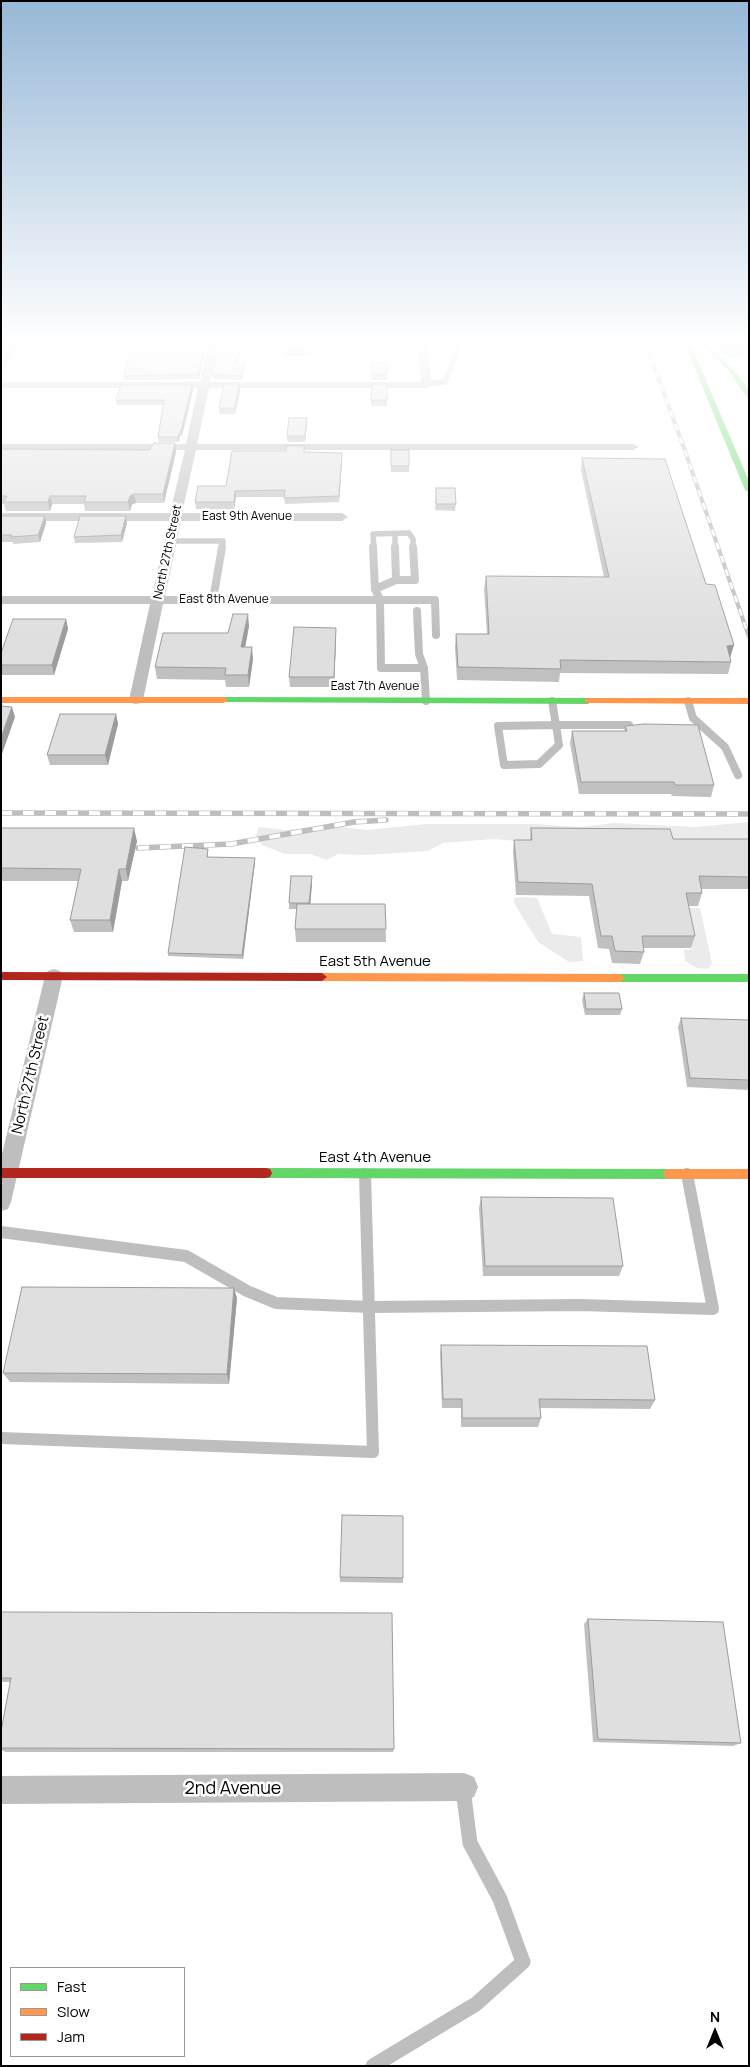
<!DOCTYPE html>
<html>
<head>
<meta charset="utf-8">
<style>
  body { margin:0 }
  #map { position:relative; width:750px; height:2067px; overflow:hidden; background:#fff; font-family:Manrope,sans-serif }
  canvas { display:block }
  .frame { position:absolute; inset:0; border:2px solid #000; pointer-events:none }
  .legend { position:absolute; left:10px; top:1967px; width:175px; height:90px; box-sizing:border-box; background:#fff; border:1px solid #999; margin:0; padding:6px 9px; list-style:none; font-size:15px; color:#000 }
  .legend li { display:flex; align-items:center; gap:10px; height:25px }
  .legend b { width:25px; border:1px solid #999 }
  .north { position:absolute; left:690px; top:2007px; width:50px; height:50px; -webkit-text-stroke:4px #fff; paint-order:stroke; rotate:0deg; font-size:14px; font-weight:700; line-height:20px; text-align:center; color:#000 }
  .north::after { content:''; display:block; margin:auto; width:18px; height:22px; background:#000; clip-path:polygon(50% 0,100% 100%,50% 72%,0 100%) }
</style>
</head>
<body>
<div id="map">
<canvas width="750" height="2067"></canvas>
<div class="frame"></div>
<ul class="legend">
<li><b style="height:6px;background:#63d668"></b>Fast</li>
<li><b style="height:6px;background:#ff974d"></b>Slow</li>
<li><b style="height:6px;background:#b3261e"></b>Jam</li>
</ul>
<div class="north">N</div>
</div>
<script>
const context = document.querySelector('canvas').getContext('2d');
context.lineJoin = 'round';
function fill(path, color) { context.fillStyle = color; context.fill(path, 'evenodd'); }
const toPath = rows => new Path2D(rows.map(r => 'M' + r).join(''));
function stroke(path, color, width, dash) { context.strokeStyle = color; context.lineWidth = width; context.lineCap = dash ? 'butt' : 'round'; context.setLineDash(dash || []); context.stroke(path); }
function drawText(font, color, halo, rows, align = 'center') {
  context.font = font + ' Manrope,sans-serif'; context.lineWidth = 5; context.setLineDash([]); context.textBaseline = 'middle'; context.strokeStyle = halo; context.fillStyle = color; for (const [text, x, y, turn = 0] of rows) {
    context.save(); context.translate(x, y); context.rotate((+turn || 0) * Math.PI / 180); context.textAlign = isNaN(turn) ? turn : align; if (halo) context.strokeText(text, 0, 0); context.fillText(text, 0, 0); context.restore();
  }
}
fill(toPath([
  [749,822,749,842,531,842,493,839,443,843,428,851,365,855,338,854,327,860,310,854,285,854,262,845,256,836,259,827,285,830,333,826,367,830,425,824,535,824,580,827,614,823,695,827],
  [521,897,537,898,552,934,581,937,583,961,569,962,538,942,514,903,514,898],
  [661,907,700,908,712,964,708,969,697,968,685,961,684,949,689,950,692,948,689,931]
]), '#ebebeb');
fill(toPath([
  [714,345,749,345,749,355,731,358,717,350]
]), '#bebebe');
stroke(toPath([
  [426,384,445,382,460,345],
  [395,534,395,548],
  [170,541,223,541,222,548],
  [374,548,373,534,409,533,413,539,413,548]
]), '#bebebe', 5.5);
stroke(toPath([
  [373,547,375,589],
  [395,547,396,580],
  [375,589,380,600,381,668,424,668],
  [375,589,396,580,415,580,413,547],
  [213,600,222,547],
  [356,600,435,600,436,635],
  [417,611,419,654,424,668,426,701],
  [552,701,556,725],
  [688,701,693,718,725,747,738,775],
  [556,725,629,725],
  [556,725,559,745,539,764,504,765,498,726,556,725]
]), '#bebebe', 8);
stroke(toPath([
  [1,1232,186,1256,247,1291,276,1303,369,1307,580,1305,713,1309,687,1174],
  [1,1438,373,1452,365,1174]
]), '#bebebe', 12);
stroke(toPath([
  [373,2066,476,2004,523,1962,500,1899,470,1843,463,1789]
]), '#bebebe', 15);
fill(toPath([
  [7,345,17,345,6,367,1,370,1,357,7,345],
  [208,345,218,345,210,382,421,382,418,345,428,345,431,385,426,388,209,388,197,444,633,444,639,447,633,450,196,450,182,513,342,513,348,517,342,521,181,521,165,596,356,596,363,600,356,604,163,604,143,700,141,703,136,704,131,703,129,700,150,604,1,604,1,596,152,596,169,521,1,521,1,513,170,513,185,450,1,450,1,444,186,444,198,388,1,388,1,382,200,382,208,345],
  [54,969,60,971,63,976,11,1202,8,1209,1,1211,1,1158,45,976,48,971,54,969],
  [464,1773,474,1777,478,1787,474,1797,464,1801,1,1804,1,1776,464,1773]
]), '#bebebe');
fill(toPath([
  [685,345,691,345,749,481,749,492,745,490,685,345],
  [701,345,708,345,732,368,745,384,749,391,749,400,728,370,701,345],
  [224,697,588,698,592,701,588,704,221,702,220,700,224,697],
  [620,974,749,974,749,982,620,982,615,978,620,974],
  [266,1168,669,1169,673,1170,675,1174,673,1178,669,1179,266,1178,262,1177,260,1173,262,1169,266,1168]
]), '#63d668');
fill(toPath([
  [1,697,224,697,228,700,224,703,1,703,1,697],
  [588,698,749,698,749,704,585,703,585,699,588,698],
  [322,973,620,974,625,978,620,982,322,981,317,977,322,973],
  [669,1169,749,1169,749,1179,669,1179,665,1178,663,1174,665,1170,669,1169]
]), '#ff974d');
fill(toPath([
  [1,972,322,973,327,977,322,981,1,980,1,972],
  [1,1168,266,1168,270,1169,272,1173,270,1177,266,1178,1,1178,1,1168]
]), '#b3261e');
const railFar1 = toPath([
  [646,345,684,448,749,637]
]);
const rail = toPath([
  [1,813,749,814],
  [138,848,231,844,354,822,386,820]
]);
stroke(railFar1, '#bebebe', 4);
stroke(rail, '#bebebe', 5.5);
stroke(railFar1, '#fff', 2.5, [7]);
stroke(rail, '#fff', 4, [11]);
fill(toPath([
  [206,345,199,379,124,380,124,376],
  [311,345,310,356,283,356,282,351],
  [242,346,237,364,244,369,242,380,213,379,212,374],
  [372,363,387,363,387,380,372,380],
  [239,384,240,390,235,414,219,414,219,408],
  [372,384,387,384,387,406,371,406],
  [192,385,193,390,182,436,180,436,179,442,159,442,158,437,163,405,117,405,116,400],
  [307,418,305,442,288,442,287,436],
  [1,449,176,452,164,503,136,503,132,504,130,511,85,511,84,504,52,504,50,511,6,511,4,504,1,504],
  [391,450,409,466,409,472,391,472],
  [342,453,339,502,285,504,284,497,236,497,234,509,196,509,195,502,226,486],
  [582,458,704,578,731,662,728,674,560,673,559,682,457,680,455,647,456,634,487,634,484,589,486,576,604,577,581,470],
  [436,488,456,504,455,511,435,510],
  [1,516,46,523,40,542,13,544,13,542,1,542],
  [126,516,127,523,122,542,75,543,74,537],
  [66,619,68,629,54,675,1,675,1,653],
  [249,626,245,647,253,659,249,687,226,687,225,680,157,679,155,667,228,633],
  [336,638,334,687,290,687,289,677],
  [116,714,118,724,108,765,50,765,47,755],
  [625,726,714,785,711,797,672,796,671,794,579,794,570,743,572,731,624,731],
  [1,828,137,841,128,881,122,881,113,932,74,932,70,920,78,881,1,881],
  [531,828,673,839,749,839,749,889,701,889,702,893,698,906,688,906,695,936,691,948,643,948,644,952,640,964,612,963,609,949,598,948,589,896,516,895,513,852,514,840,530,840],
  [208,852,208,857,255,862,243,959,168,956,168,953],
  [312,883,310,904,385,904,386,942,296,942,295,929,297,909,289,909,289,903],
  [584,993,622,1009,620,1015,585,1015,582,1000],
  [681,1018,749,1020,749,1090,687,1087,678,1027],
  [481,1197,623,1266,619,1276,483,1276,479,1208],
  [237,1298,229,1384,10,1382,3,1373],
  [441,1345,655,1400,650,1409,540,1408,541,1418,538,1427,461,1427,461,1408,442,1408,440,1354],
  [340,1577,403,1578,403,1583,340,1582],
  [1,1612,394,1749,393,1752,6,1752,1,1750,1,1731,10,1682,1,1682],
  [588,1619,741,1743,733,1746,593,1742,584,1624]
]), '#c0c0c0');
fill(toPath([
  [205,345,206,346,199,379,198,374],
  [241,345,242,345,242,346,236,369,235,364],
  [244,364,244,369,242,380,241,376],
  [239,384,240,390,235,414,235,408],
  [192,385,193,390,182,436,181,431],
  [307,418,307,424,305,442,305,436],
  [180,431,180,436,179,442,178,437],
  [175,443,176,452,164,503,163,494],
  [342,453,342,459,339,502,339,496],
  [235,491,236,497,234,509,234,502],
  [134,494,136,503,132,504,130,511,128,502,130,496],
  [50,496,52,504,50,511,48,502],
  [45,516,46,523,40,542,38,535],
  [126,516,127,523,122,542,121,535],
  [248,614,249,626,243,659,241,647],
  [66,619,68,629,54,675,52,665],
  [336,628,336,638,334,687,334,677],
  [734,645,730,658,727,646],
  [252,647,253,659,249,687,248,675],
  [12,707,15,717,1,757,1,738],
  [116,714,118,724,108,765,105,755],
  [134,828,137,841,128,881,126,869],
  [255,858,255,862,243,959,242,955],
  [119,869,122,881,113,932,110,920],
  [312,876,312,883,310,909,309,903],
  [234,1288,237,1298,229,1384,227,1374]
]), '#9c9c9c');
const building = toPath([
  [132,345,205,345,198,374,124,376,132,345],
  [219,345,241,345,235,364,244,364,241,376,212,374,219,345],
  [283,345,310,345,309,351,282,351,283,345],
  [372,363,387,363,387,374,372,374,372,363],
  [224,384,239,384,235,408,219,408,224,384],
  [372,384,387,384,387,400,371,400,372,384],
  [121,385,192,385,181,431,180,431,178,437,158,437,164,400,116,400,121,385],
  [289,418,307,418,305,436,287,436,289,418],
  [154,443,175,443,163,494,134,494,130,496,128,502,84,502,86,496,50,496,48,502,4,502,7,496,1,496,1,449,149,450,154,443],
  [286,446,304,446,304,452,342,453,339,496,284,498,285,490,235,491,234,502,195,502,198,486,226,486,232,451,286,451,286,446],
  [391,450,409,450,409,466,391,466,391,450],
  [582,458,665,459,704,578,706,584,715,585,734,645,727,646,731,662,560,660,561,669,458,667,456,634,489,634,486,576,609,577,582,458],
  [436,488,455,488,456,504,436,504,436,488],
  [1,516,45,516,38,535,11,537,12,535,1,535,1,516],
  [80,516,126,516,121,535,74,537,80,516],
  [233,614,248,614,241,647,252,647,248,675,225,675,226,668,155,667,163,633,228,633,233,614],
  [13,619,66,619,52,665,1,665,1,653,13,619],
  [294,627,336,628,334,677,289,677,294,627],
  [1,706,12,707,1,738,1,706],
  [60,714,116,714,105,755,47,755,60,714],
  [644,724,698,725,714,785,675,785,674,782,581,782,572,731,627,731,625,726,644,724],
  [1,828,134,828,126,869,119,869,110,920,70,920,81,869,1,868,1,828],
  [531,828,670,829,673,839,749,839,749,877,699,876,702,893,686,893,695,936,642,936,644,952,615,951,612,936,601,936,592,884,518,882,514,840,532,840,531,828],
  [185,847,208,849,207,857,255,858,242,955,168,953,185,847],
  [291,876,312,876,309,903,289,903,291,876],
  [297,904,385,904,386,929,295,929,297,904],
  [584,993,619,993,622,1009,586,1009,584,993],
  [681,1018,749,1020,749,1080,690,1078,681,1018],
  [481,1197,613,1198,623,1266,485,1266,481,1197],
  [22,1287,234,1288,227,1374,3,1373,22,1287],
  [441,1345,647,1346,655,1400,539,1399,541,1418,462,1418,462,1399,443,1399,441,1345],
  [342,1515,403,1516,403,1578,340,1577,342,1515],
  [1,1612,392,1613,394,1749,1,1748,1,1731,11,1678,1,1678,1,1612],
  [588,1619,723,1622,741,1743,598,1739,588,1619]
]);
fill(building, '#dfdfdf');
stroke(building, '#9c9c9c', 1);
const sky = context.createLinearGradient(0, 0, 0, 635);
sky.addColorStop(0, '#97b8d7');
sky.addColorStop(0.54, '#fff');
sky.addColorStop(1, '#ffffff00');
context.fillStyle = sky;
context.fillRect(0, 0, 750, 635);
drawText('12px', '#000', '#fff', [
  ["East 9th Avenue",247,517],
  ["North 27th Street",168,552,-78],
  ["East 8th Avenue",224,600],
  ["East 7th Avenue",375,687]
]);
drawText('15px', '#000', '#fff', [
  ["East 5th Avenue",375,962],
  ["North 27th Street",31,1075,-77],
  ["East 4th Avenue",375,1158]
]);
drawText('18px', '#000', '#fff', [
  ["2nd Avenue",233,1789]
]);
</script>
</body>
</html>
